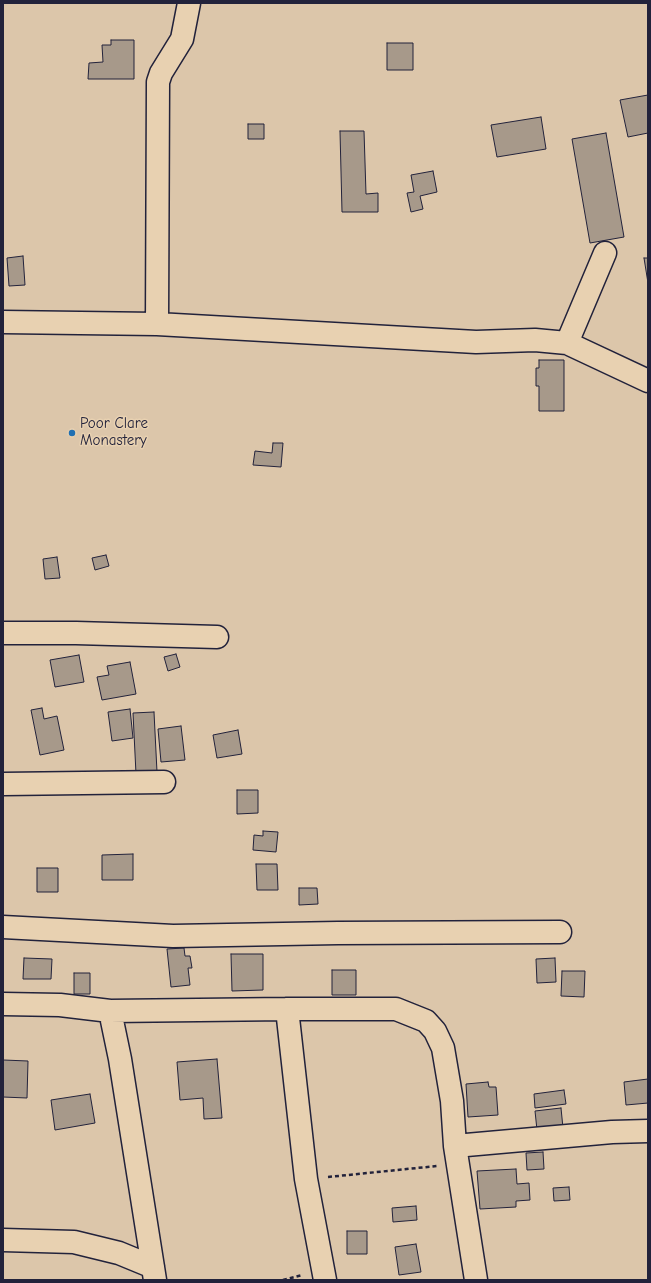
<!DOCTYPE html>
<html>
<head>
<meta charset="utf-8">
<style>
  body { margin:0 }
  #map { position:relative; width:651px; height:1283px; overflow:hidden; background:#dcc6aa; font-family:"Comic Neue",sans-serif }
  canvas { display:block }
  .frame { position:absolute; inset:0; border:4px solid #22223b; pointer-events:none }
</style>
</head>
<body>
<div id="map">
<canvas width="651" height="1283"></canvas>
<div class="frame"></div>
</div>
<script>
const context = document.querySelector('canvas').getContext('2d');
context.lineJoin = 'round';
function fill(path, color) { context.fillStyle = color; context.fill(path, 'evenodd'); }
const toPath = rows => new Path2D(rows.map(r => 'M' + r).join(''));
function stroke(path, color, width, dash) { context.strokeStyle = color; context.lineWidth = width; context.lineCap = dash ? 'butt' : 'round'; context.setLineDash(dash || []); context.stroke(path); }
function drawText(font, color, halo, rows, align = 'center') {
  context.font = font + ' "Comic Neue",sans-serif'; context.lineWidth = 3; context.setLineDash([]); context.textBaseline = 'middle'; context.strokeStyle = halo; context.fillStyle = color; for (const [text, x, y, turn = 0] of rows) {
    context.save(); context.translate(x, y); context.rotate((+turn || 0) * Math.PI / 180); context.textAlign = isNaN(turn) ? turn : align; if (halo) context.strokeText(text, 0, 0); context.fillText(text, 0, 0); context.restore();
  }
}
const building = toPath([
  [111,40,134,40,134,79,88,79,89,63,103,62,102,45,111,45,111,40],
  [387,43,413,43,413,70,387,70,387,43],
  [648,95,648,133,628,137,620,100,648,95],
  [541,117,546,149,497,157,491,125,541,117],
  [248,124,264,124,264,139,248,139,248,124],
  [340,131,364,131,366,194,378,193,378,212,342,212,340,131],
  [606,133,624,237,590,243,572,139,606,133],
  [433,171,437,192,420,196,423,209,411,212,407,193,414,192,411,175,433,171],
  [23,256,25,285,9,286,7,258,23,256],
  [644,258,648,258,648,283,644,258],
  [539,360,564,360,564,411,539,411,539,386,536,386,536,368,539,368,539,360],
  [273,443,283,443,281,467,253,465,255,451,272,453,273,443],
  [106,555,109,566,95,570,92,558,106,555],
  [57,557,60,578,45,579,43,559,57,557],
  [176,654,180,667,168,671,164,657,176,654],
  [79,655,84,682,55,687,50,660,79,655],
  [130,662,136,694,102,700,97,677,109,675,107,666,130,662],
  [42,708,44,719,57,716,64,750,40,755,31,710,42,708],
  [130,709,133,738,112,741,108,712,130,709],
  [154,712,157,772,136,774,133,713,154,712],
  [181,726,185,760,161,762,158,729,181,726],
  [238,730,242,754,217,758,213,735,238,730],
  [237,790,258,790,258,813,237,814,237,790],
  [263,831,278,832,276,852,253,850,254,835,263,836,263,831],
  [133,854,133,880,102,880,102,855,133,854],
  [256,864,277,864,278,890,257,890,256,864],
  [37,868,58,868,58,892,37,892,37,868],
  [299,888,317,888,318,904,299,905,299,888],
  [184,948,185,956,190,956,192,968,188,968,190,985,171,987,167,949,184,948],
  [231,954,263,954,263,990,232,991,231,954],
  [24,958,52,959,51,979,23,979,24,958],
  [555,958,556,982,537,983,536,959,555,958],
  [332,970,356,970,356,995,332,995,332,970],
  [562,971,585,971,584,997,561,996,562,971],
  [74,973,90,973,90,994,74,994,74,973],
  [217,1059,222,1118,204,1119,203,1098,180,1100,177,1062,217,1059],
  [3,1060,28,1061,27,1098,3,1097,3,1060],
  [648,1079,648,1103,626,1105,624,1082,648,1079],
  [488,1082,489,1087,496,1087,498,1115,468,1117,466,1084,488,1082],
  [564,1090,566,1104,535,1108,534,1094,564,1090],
  [90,1094,95,1123,55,1130,51,1100,90,1094],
  [561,1108,563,1128,537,1130,535,1111,561,1108],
  [543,1152,544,1169,527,1170,526,1153,543,1152],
  [516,1169,517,1184,529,1183,530,1200,516,1201,516,1207,480,1209,477,1171,516,1169],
  [569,1187,570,1200,554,1201,553,1188,569,1187],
  [416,1206,417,1220,393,1222,392,1208,416,1206],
  [347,1231,367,1231,367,1254,347,1254,347,1231],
  [416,1244,421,1272,399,1275,395,1247,416,1244]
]);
fill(building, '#a7998a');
stroke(building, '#22223b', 1);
const minor = toPath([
  [3,322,157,324,476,342,535,340,567,343,648,381],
  [157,324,158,82,161,73,182,39,189,3],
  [567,343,605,253],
  [3,633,76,633,217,637],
  [3,784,164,782],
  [3,927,173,936,338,933,560,932],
  [3,1004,60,1005,110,1011,287,1009],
  [110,1011,120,1059,155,1280],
  [455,1146,612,1132,648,1131],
  [3,1240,74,1242,119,1253,153,1267],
  [325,1280,306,1179,287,1009,396,1009,426,1021,435,1031,443,1048,452,1101,455,1146,476,1280]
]);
stroke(minor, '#22223b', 25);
stroke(toPath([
  [328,1177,437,1166],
  [283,1280,302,1275]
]), '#22223b', 2.5, [4, 3]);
stroke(minor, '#e8d1b1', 22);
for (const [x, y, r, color] of [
  [72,433,4,"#1f6fb2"]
]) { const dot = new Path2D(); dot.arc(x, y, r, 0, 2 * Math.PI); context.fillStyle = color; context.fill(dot); stroke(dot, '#e8d1b1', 1.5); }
drawText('15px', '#22223b', '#e8d1b1', [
  ["Poor Clare",80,424],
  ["Monastery",80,441]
], 'left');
</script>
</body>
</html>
